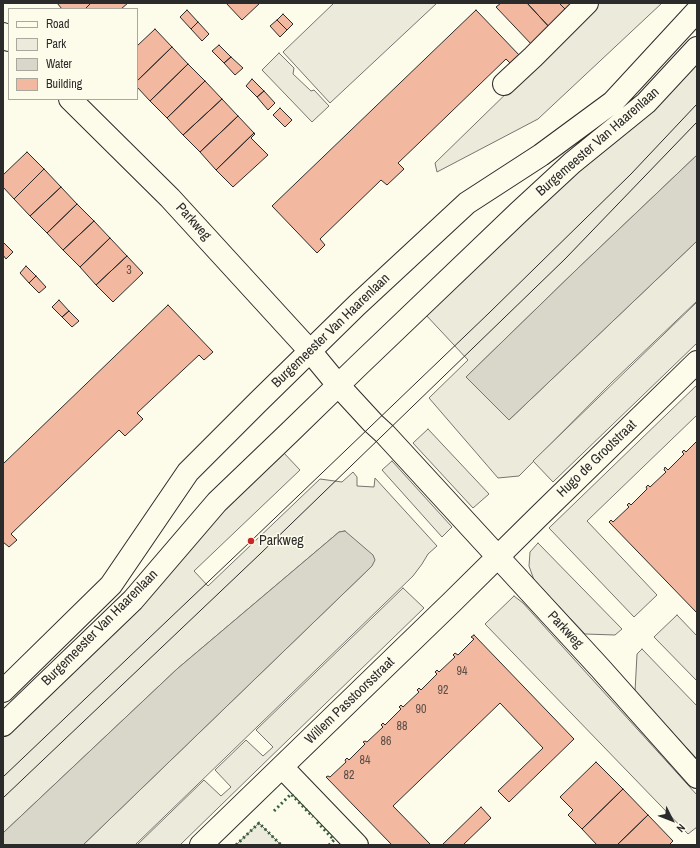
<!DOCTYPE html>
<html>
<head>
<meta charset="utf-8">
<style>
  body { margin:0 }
  #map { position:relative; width:700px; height:848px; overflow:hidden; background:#fdfbea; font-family:"Archivo Narrow",sans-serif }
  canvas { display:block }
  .frame { position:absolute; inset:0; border:4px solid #2b2b2b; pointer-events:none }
  .legend { position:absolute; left:8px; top:8px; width:130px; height:92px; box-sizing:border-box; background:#fdfbea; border:1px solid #a9a89e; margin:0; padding:5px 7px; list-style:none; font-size:12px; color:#2b2b2b }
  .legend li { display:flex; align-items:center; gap:8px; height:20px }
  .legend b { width:20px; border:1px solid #a9a89e }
  .north { position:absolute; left:652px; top:800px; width:40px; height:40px; -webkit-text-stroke:3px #fdfbea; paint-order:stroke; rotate:132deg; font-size:11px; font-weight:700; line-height:16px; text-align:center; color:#2b2b2b }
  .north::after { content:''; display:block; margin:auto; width:14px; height:18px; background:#2b2b2b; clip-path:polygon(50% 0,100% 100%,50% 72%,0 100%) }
</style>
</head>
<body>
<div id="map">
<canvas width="700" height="848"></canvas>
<div class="frame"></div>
<ul class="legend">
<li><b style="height:5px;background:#fdfbea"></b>Road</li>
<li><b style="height:11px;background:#ecebdb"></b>Park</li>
<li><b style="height:11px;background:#d8d7c9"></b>Water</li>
<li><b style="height:11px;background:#f2b8a0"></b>Building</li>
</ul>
<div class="north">N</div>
</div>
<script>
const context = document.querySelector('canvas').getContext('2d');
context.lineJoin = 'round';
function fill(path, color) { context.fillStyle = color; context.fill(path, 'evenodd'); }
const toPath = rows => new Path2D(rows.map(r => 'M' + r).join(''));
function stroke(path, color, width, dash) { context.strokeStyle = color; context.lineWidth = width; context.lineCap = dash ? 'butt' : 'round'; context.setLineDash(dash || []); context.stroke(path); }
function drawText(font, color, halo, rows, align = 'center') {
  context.font = font + ' "Archivo Narrow",sans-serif'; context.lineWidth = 3; context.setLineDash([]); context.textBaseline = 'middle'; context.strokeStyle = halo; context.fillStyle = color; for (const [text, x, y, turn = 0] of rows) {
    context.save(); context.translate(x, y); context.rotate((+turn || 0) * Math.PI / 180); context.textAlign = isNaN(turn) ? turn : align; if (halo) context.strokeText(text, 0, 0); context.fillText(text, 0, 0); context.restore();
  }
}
const green = toPath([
  [599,3,662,3,538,119,437,172,435,163,599,3],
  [279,53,294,68,293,74,311,91,314,90,329,106,312,122,262,70,279,53],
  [697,58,697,155,574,272,466,377,509,420,697,241,697,301,611,383,519,476,498,478,429,398,468,360,425,314,697,58],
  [697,385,697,415,587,521,657,595,634,617,549,528,697,385],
  [428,429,489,494,473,508,413,443,428,429],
  [282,451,300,470,194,571,208,586,320,479,342,482,353,472,357,477,357,486,374,487,375,478,437,546,428,554,422,564,413,576,135,845,83,845,372,566,345,531,339,532,177,669,3,833,3,735,168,576,180,562,198,535,282,451],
  [392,461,452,527,442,537,382,470,392,461],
  [538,543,622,629,615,635,585,634,534,580,529,566,530,552,538,543],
  [514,596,523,603,697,795,697,827,688,834,485,624,514,596],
  [677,615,697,636,697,681,654,637,677,615],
  [642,649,697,706,697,759,635,692,637,654,642,649],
  [259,823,281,845,236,845,259,823]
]);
fill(green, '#ecebdb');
stroke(green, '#74746e', 1);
const parking = toPath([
  [334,3,437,3,330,103,283,52,334,3],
  [697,302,697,343,553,482,533,461,697,302],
  [403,588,424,608,256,771,180,845,137,845,204,780,221,796,231,787,215,770,246,740,263,756,273,747,256,730,403,588]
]);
fill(parking, '#eceadb');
stroke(parking, '#74746e', 1);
const water = toPath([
  [697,155,697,241,509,420,466,377,574,272,697,155],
  [345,531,373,555,375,560,372,566,83,845,3,845,3,833,177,669,339,532,345,531]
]);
fill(water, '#d8d7c9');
stroke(water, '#74746e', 1);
const building = toPath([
  [57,3,91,3,85,9,62,9,57,3],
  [91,3,128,3,121,9,85,9,91,3],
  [226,3,260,3,242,20,226,3],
  [501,3,527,3,551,29,533,46,496,7,501,3],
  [527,3,559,3,568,12,551,29,527,3],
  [559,3,578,3,568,12,559,3],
  [187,10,198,22,191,29,180,17,187,10],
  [476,10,521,57,512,65,506,59,421,141,398,163,404,169,387,185,381,180,320,239,325,245,317,253,272,206,476,10],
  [283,14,293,24,287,30,277,20,283,14],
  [277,20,287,30,280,37,270,26,277,20],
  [198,22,209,34,202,41,191,29,198,22],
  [155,29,172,47,137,81,137,46,155,29],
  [219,45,231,57,224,63,212,51,219,45],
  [172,47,188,64,150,101,137,87,137,81,172,47],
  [231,57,243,68,235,75,224,63,231,57],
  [188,64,205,81,167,118,150,101,188,64],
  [252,79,264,91,257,97,246,86,252,79],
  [205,81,222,99,183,135,167,118,205,81],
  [264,91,275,103,268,110,257,97,264,91],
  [222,99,238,116,200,152,183,135,222,99],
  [280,108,292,120,285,127,273,115,280,108],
  [238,116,254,133,216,170,200,152,238,116],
  [254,133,255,134,251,138,268,155,233,187,216,170,254,133],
  [27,152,44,169,14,199,3,187,3,175,27,152],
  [44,169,61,187,30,216,14,199,44,169],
  [61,187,77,204,47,233,30,216,61,187],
  [77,204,94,221,63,250,47,233,77,204],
  [94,221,110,238,80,267,63,250,94,221],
  [110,238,127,256,96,285,80,267,110,238],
  [3,242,13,252,6,259,3,255,3,242],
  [127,256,143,273,113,302,96,285,127,256],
  [26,266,36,276,29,283,20,273,26,266],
  [36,276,46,287,39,293,29,283,36,276],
  [59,300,69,311,62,317,52,307,59,300],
  [168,305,213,352,204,360,199,355,137,413,143,419,125,436,119,430,11,534,17,540,9,547,3,542,3,464,168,305],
  [69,311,79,321,72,327,62,317,69,311],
  [697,441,697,613,609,522,611,520,613,522,629,507,627,505,629,503,631,505,647,489,646,487,648,485,650,487,666,472,664,470,665,467,668,470,684,454,682,452,684,450,686,452,697,441],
  [474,635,574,739,509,802,498,791,543,748,500,703,393,806,431,845,392,845,326,777,328,776,330,777,346,762,345,760,347,758,349,760,365,744,363,742,365,741,367,742,383,727,381,725,383,723,385,725,401,709,399,707,401,705,403,707,419,692,417,690,419,688,421,690,437,674,435,672,437,670,439,672,455,657,453,655,455,653,458,655,474,639,471,637,474,635],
  [596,762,623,789,582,829,568,815,573,810,560,797,596,762],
  [623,789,648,815,617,845,597,845,582,829,623,789],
  [481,807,491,818,463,845,442,845,481,807],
  [648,815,673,841,669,845,617,845,648,815]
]);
fill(building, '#f2b8a0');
stroke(building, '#2b2b2b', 1);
const street = toPath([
  [3,34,9,40],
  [504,84,533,57,587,3],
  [70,99,170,198,310,351,338,385,373,423,385,434,600,668,697,777],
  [282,767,357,845],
  [201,845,452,602,538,517,697,362]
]);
const secondary = toPath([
  [3,691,111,585,188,472,258,402,357,305,467,203,541,155,613,102,697,11],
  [3,725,133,600,217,502,289,433,359,365,519,212,572,163,646,103,697,48]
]);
stroke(street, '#2b2b2b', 24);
stroke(secondary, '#2b2b2b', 24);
stroke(street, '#fdfbea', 22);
stroke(secondary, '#fdfbea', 22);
stroke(toPath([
  [3,777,251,541,489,313,631,174,697,104],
  [3,798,260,554,565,259,697,122]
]), '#2b2b2b', 1);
stroke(toPath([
  [274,811,291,794,313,817],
  [317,822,334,840,329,845],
  [236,845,259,823,281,845]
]), '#34623c', 3, [2, 3]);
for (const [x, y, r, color] of [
  [251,541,4,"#c62828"]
]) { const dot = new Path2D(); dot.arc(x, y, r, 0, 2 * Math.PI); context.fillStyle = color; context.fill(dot); stroke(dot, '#fdfbea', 1.5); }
drawText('12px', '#5d4e48', null, [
  ["3",129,271],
  ["94",462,672],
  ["92",443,691],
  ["90",421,710],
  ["88",402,727],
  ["86",386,742],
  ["84",365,761],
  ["82",349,776]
]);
drawText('14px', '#2b2b2b', '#fdfbea', [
  ["Burgemeester Van Haarenlaan",598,142,-41],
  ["Parkweg",193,222,48],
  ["Burgemeester Van Haarenlaan",331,331,-44],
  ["Hugo de Grootstraat",597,459,-44],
  ["Burgemeester Van Haarenlaan",100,628,-45],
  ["Parkweg",565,630,47],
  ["Willem Passtoorsstraat",350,701,-44]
]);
drawText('14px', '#2b2b2b', '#fdfbea', [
  ["Parkweg",259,541]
], 'left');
</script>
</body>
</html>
